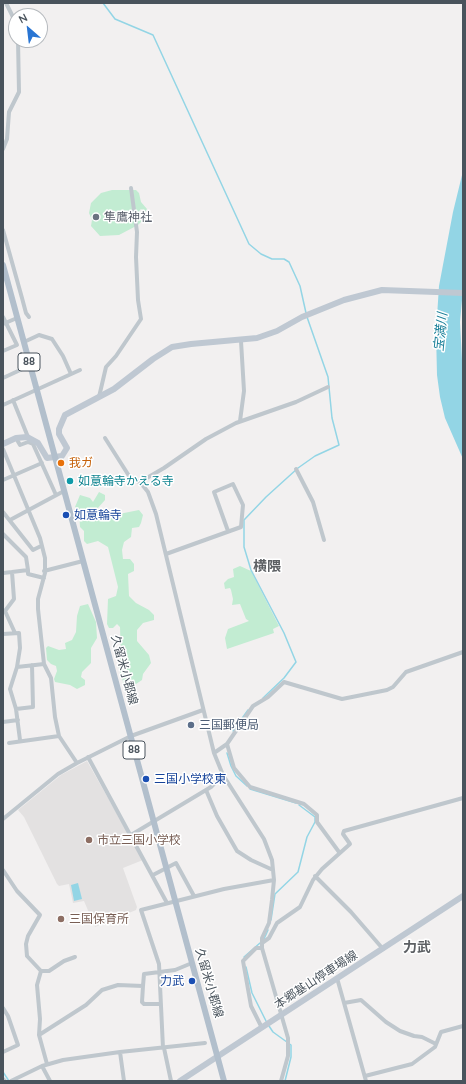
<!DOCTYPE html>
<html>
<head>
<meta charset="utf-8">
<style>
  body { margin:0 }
  #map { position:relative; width:466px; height:1084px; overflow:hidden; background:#f2f0f0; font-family:Quicksand,sans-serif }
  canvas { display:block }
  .frame { position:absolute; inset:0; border:4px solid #49535c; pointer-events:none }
  .north { position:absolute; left:8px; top:8px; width:40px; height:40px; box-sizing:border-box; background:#fff; border:1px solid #b6babe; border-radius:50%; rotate:332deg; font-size:11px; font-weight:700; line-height:16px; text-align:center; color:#49535c }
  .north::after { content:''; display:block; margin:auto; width:14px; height:18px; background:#2975d3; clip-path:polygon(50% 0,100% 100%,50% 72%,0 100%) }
</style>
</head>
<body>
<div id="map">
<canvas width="466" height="1084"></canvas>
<div class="frame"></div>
<div class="north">N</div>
</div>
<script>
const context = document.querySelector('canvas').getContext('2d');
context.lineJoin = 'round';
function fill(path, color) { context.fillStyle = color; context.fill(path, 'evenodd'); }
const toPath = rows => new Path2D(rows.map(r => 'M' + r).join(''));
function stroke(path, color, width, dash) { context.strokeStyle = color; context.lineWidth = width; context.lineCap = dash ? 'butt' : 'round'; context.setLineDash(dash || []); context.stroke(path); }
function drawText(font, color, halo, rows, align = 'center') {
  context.font = font + ' Quicksand,"Noto Sans JP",sans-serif'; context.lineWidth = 3; context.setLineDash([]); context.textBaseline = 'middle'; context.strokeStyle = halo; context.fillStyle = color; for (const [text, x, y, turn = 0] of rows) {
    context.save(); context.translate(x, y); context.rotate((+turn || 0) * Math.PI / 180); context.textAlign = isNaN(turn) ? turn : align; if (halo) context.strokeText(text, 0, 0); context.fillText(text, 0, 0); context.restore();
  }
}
fill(toPath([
  [87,761,143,860,123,868,137,907,136,910,95,927,84,901,73,903,69,884,59,886,57,884,24,817,18,810,61,775]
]), '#e3e1e1');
fill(toPath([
  [112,190,136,190,139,193,141,202,147,209,145,212,141,209,139,211,142,221,138,225,119,235,100,236,91,226,92,220,89,213,91,203,101,193],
  [99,492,105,495,105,500,97,509,98,517,104,521,119,514,139,510,143,515,141,523,139,527,132,528,131,537,124,542,122,550,123,559,130,559,134,564,134,571,128,574,129,596,136,603,149,610,154,615,154,620,143,623,137,630,137,641,149,655,151,663,143,674,142,680,133,686,125,688,118,665,121,655,120,627,117,624,113,628,109,628,107,624,108,599,116,596,118,587,108,547,98,541,87,544,84,541,84,531,80,527,79,511,75,507,80,495,90,498,93,502],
  [240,566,251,571,279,626,273,629,274,633,227,649,225,638,228,629,249,621,246,619,240,604,232,605,233,599,231,590,230,588,225,589,224,583,228,579,234,577,233,569],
  [88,604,96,622,97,638,91,648,91,663,82,672,81,677,85,680,85,685,77,689,70,685,55,682,54,679,57,671,56,666,51,664,47,660,46,648,48,646,59,650,66,649,65,643,72,640,76,632,77,616,80,606]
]), '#c2ecd2');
fill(toPath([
  [463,171,463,289,460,322,463,379,463,459,445,418,440,397,437,375,436,332,439,286,453,212],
  [78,883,82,899,74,901,71,885]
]), '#93d5e5');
stroke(toPath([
  [103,3,115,19,153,35,249,244,261,254,272,259,284,259,289,262,300,286,306,313],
  [263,698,284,678,296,662,284,633,251,570,244,547,244,520,266,497,298,468,315,456,339,445,332,418,328,377,307,317],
  [233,731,248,710],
  [227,753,231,766,236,776,247,786],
  [250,789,296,803],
  [271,920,275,894,298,872,307,837,315,822,315,817,299,805],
  [264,939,268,930],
  [244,957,260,943],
  [246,967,252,993,267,1023],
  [269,1026,273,1032,291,1045,291,1057,285,1081],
  [3,1072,9,1081]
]), '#93d5e5', 1.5);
stroke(toPath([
  [6,3,16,23],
  [3,149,7,139,9,112,19,92,18,40],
  [3,230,22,298,26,313,29,317],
  [3,317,17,345,3,351],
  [3,324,17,318],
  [24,342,39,335,52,339,63,356,71,374],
  [3,378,31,365],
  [99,397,106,367,116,356,141,319,138,300,136,257,137,232,131,188],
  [13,400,28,437],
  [3,405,80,370],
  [240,421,244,391,241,341],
  [16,438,20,445,28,442,33,444,56,495],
  [105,438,131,479,140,482,164,468,206,439,236,423,296,402,328,387],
  [3,449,40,538,45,558,45,573,38,599,38,609,44,664,51,678,55,717,59,736,77,763],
  [296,469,313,502,324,540],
  [3,480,42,463],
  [140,482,148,492,156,514,214,753,223,775,264,839,272,860,274,880,272,900,269,923,262,938,262,948,288,1038,288,1056,281,1081],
  [3,512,33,550,41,546],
  [10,520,64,491],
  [3,534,26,557,28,570],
  [166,554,241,527,243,505,233,484,214,492,228,531],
  [44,571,83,561],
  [12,572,28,570,28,574,44,578],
  [3,573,12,572,14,599,5,611,15,633],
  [3,634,19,633,20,648,17,667,10,689,16,709,20,740],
  [17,667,44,664],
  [16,709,33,707,32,665],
  [3,722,18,720],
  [9,743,59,736],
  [227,744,234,768,250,787,304,804,317,815,317,822,339,852],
  [214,753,227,744,253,706,268,697,284,682,342,699,387,690,393,687,406,672,463,652],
  [88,757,167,903],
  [206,790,217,816,237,851,251,860,273,870],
  [3,819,58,774,77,763,131,736,203,710],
  [131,835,211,787,223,775],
  [3,870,17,891,40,915,28,936,26,944,27,956,41,971,37,985,40,1019,39,1035,47,1064],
  [153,875,176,863,194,896],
  [315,876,351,912,383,949],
  [262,943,269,938,277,923,300,907,313,880,322,869,350,844,343,834,344,831,463,798],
  [262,948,256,948,243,961,251,1006,262,1028],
  [41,971,49,971,64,961,75,957],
  [337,978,366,1081],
  [143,986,144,974,175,970,192,963],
  [344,1003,361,1000,386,1022,400,1031,414,1036,422,1037,436,1044],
  [3,1008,8,1016,18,1045,3,1052],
  [39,1035,86,1005,102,990,118,985,143,986,142,1002,144,1004,161,1004],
  [163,1048,159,964,141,910,224,889,274,880],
  [164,1048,171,1081],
  [120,1052,124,1081],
  [42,1066,50,1081],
  [365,1076,412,1064,435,1047,441,1032,463,1026],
  [3,1079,5,1081],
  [11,1081,42,1066,63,1060,120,1052,205,1043]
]), '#bfc7cd', 4);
stroke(toPath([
  [3,444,16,438,27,437,38,443,47,458,62,456,67,448,59,434,59,429,65,415,114,389,153,359,172,347,191,344,257,338,277,331,302,317,344,300,382,290,463,293],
  [180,1081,463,896]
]), '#bfc8d2', 6);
stroke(toPath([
  [3,265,224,1081]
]), '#b2bfcc', 6);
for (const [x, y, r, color] of [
  [96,217,4,"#6b7280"],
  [61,463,4,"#e8710a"],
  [70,481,4,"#0f9aa8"],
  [66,515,4,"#1a4fb4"],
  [191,725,4,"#5c6f8a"],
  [146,779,4,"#1a4fb4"],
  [89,840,4,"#8d6e63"],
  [61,919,4,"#8d6e63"],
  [192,981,4,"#1a4fb4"]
]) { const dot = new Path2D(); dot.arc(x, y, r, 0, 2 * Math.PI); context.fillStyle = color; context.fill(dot); stroke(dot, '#fff', 1.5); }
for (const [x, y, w] of [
  [29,362,22],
  [134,750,22]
]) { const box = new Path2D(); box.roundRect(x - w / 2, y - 9, w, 18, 3); context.fillStyle = '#fff'; context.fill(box); stroke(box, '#49535c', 1); }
drawText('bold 11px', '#49535c', null, [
  ["88",29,362],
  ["88",134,750]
]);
drawText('12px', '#5b616d', '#fff', [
  ["隼鷹神社",104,217]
], 'left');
drawText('12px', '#c56008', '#fff', [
  ["我ガ",69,463]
], 'left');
drawText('12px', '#0d838f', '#fff', [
  ["如意輪寺かえる寺",78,481]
], 'left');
drawText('12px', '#164399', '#fff', [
  ["如意輪寺",74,515],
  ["三国小学校東",154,779],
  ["力武",184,981,"right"]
], 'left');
drawText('12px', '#49535c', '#fff', [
  ["久留米小郡線",124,670,75],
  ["本郷基山停車場線",316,980,-33],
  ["久留米小郡線",209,983,74]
]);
drawText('12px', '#4e5e75', '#fff', [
  ["三国郵便局",199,725]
], 'left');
drawText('12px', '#785e54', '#fff', [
  ["市立三国小学校",97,840],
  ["三国保育所",69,919]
], 'left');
drawText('italic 13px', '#197f98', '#fff', [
  ["宝満川",441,332,-84]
]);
drawText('bold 14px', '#5d6064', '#fff', [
  ["横隈",267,567],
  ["力武",417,948]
]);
</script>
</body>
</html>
